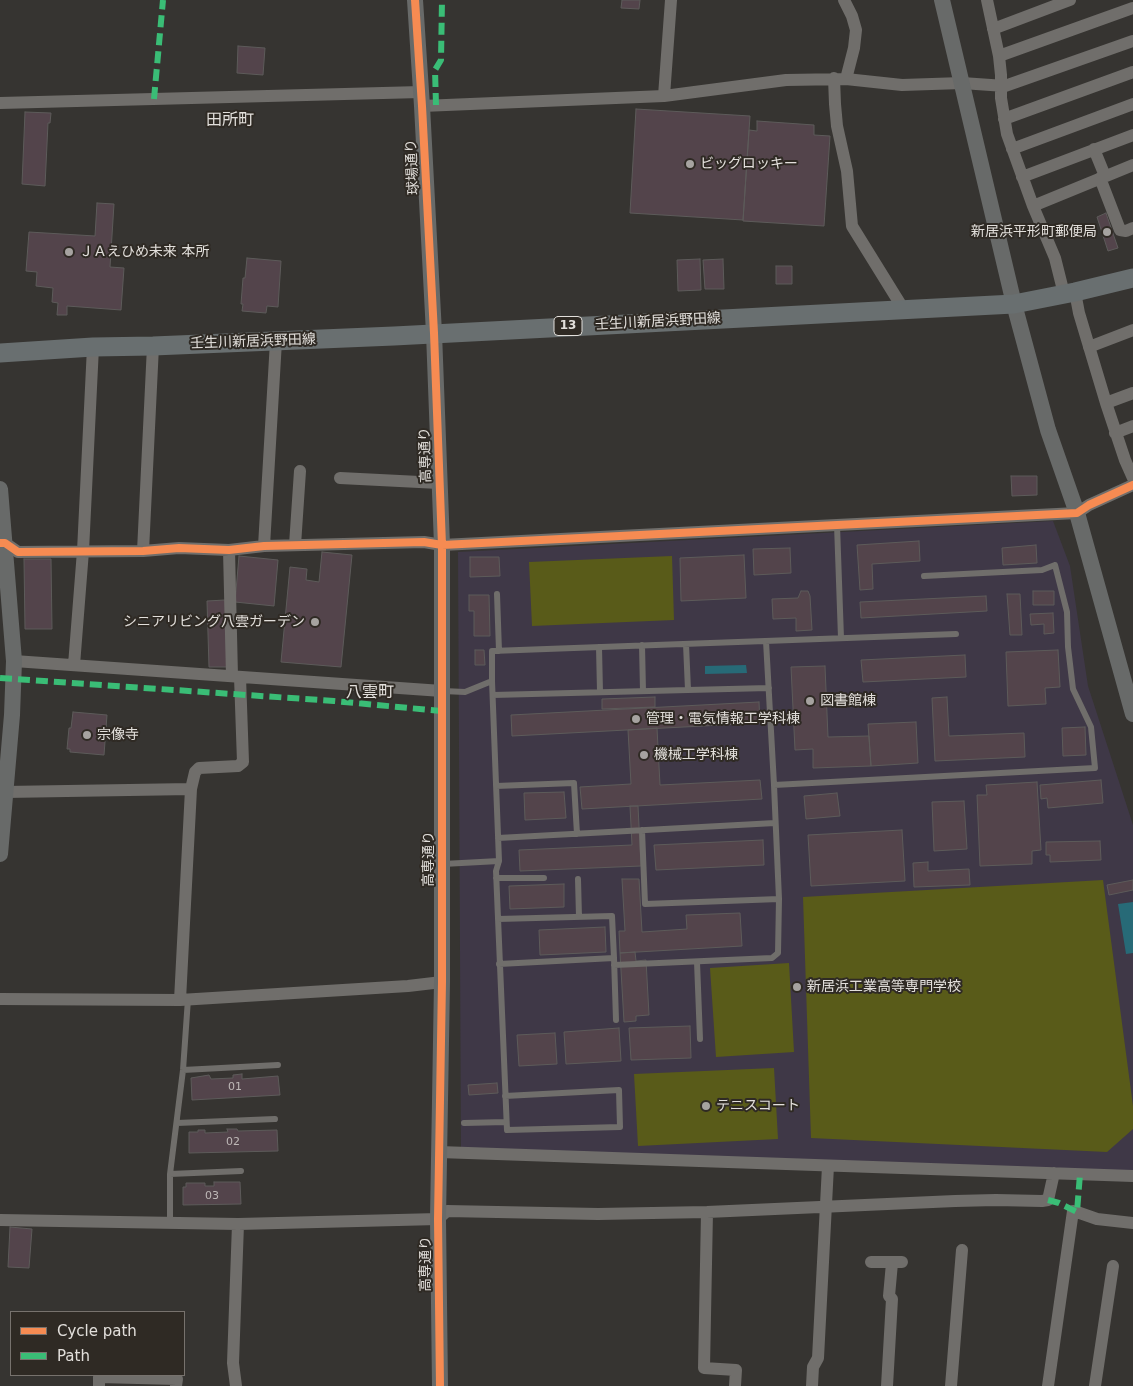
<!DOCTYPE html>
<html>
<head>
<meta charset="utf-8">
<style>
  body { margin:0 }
  #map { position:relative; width:1133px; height:1386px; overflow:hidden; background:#363431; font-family:"DejaVu Sans",sans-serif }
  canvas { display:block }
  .legend { position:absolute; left:10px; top:1311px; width:175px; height:65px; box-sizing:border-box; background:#2f2a24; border:1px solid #77726d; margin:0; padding:6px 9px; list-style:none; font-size:15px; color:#e2dfdb }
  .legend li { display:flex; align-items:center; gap:10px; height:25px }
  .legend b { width:25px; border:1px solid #77726d }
</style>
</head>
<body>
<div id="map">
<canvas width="1133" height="1386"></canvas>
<ul class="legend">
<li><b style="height:6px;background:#f68b52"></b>Cycle path</li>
<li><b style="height:6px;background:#3abd76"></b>Path</li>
</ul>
</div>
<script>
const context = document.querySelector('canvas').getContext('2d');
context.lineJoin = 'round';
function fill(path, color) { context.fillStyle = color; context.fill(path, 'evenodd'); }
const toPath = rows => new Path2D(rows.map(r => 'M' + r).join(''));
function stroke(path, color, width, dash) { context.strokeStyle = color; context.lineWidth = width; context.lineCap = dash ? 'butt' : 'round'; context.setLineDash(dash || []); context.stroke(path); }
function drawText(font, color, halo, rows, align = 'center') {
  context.font = font + ' "DejaVu Sans","Noto Sans JP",sans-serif'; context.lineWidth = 4; context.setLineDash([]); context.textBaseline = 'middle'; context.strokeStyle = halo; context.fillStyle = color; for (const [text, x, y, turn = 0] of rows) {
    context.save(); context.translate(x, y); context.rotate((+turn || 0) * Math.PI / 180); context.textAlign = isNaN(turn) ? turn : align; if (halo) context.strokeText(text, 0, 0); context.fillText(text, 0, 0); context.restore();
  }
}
fill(toPath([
  [1053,521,1070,566,1088,686,1133,825,1133,1172,461,1149,458,552]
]), '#3f3847');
fill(toPath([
  [672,556,674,620,532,626,529,562],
  [1103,880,1133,1106,1133,1129,1107,1152,811,1138,803,897],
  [789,963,794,1052,716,1057,710,968],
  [774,1068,778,1139,638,1146,634,1074]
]), '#595b19');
fill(toPath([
  [746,665,747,673,705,674,705,666],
  [1133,902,1133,953,1126,954,1118,904]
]), '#276a77');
const building = toPath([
  [622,0,640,0,639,9,621,8,622,0],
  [238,46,265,48,263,75,237,73,238,46],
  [636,109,750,116,743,220,630,213,636,109],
  [25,112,51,113,50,123,48,123,45,186,22,184,25,112],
  [757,121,814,125,814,135,830,136,824,226,743,221,749,130,757,131,757,121],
  [97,203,114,204,110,267,124,268,121,310,67,306,67,315,57,315,58,303,52,302,53,288,36,286,37,272,26,271,29,232,95,236,97,203],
  [1106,213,1118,248,1108,251,1097,217,1106,213],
  [247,258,281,261,278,307,267,306,266,313,242,311,243,304,241,304,243,278,245,278,247,258],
  [700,259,701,290,678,291,677,260,700,259],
  [723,259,724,289,705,289,703,260,723,259],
  [776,266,792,266,792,284,776,284,776,266],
  [1011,476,1037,476,1037,495,1012,496,1011,476],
  [919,541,920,561,872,564,873,589,860,590,857,545,919,541],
  [1036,545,1037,563,1003,565,1002,548,1036,545],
  [790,548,791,573,754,575,753,549,790,548],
  [322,552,352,555,341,667,281,662,290,567,307,569,306,580,319,582,322,552],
  [744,555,746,598,681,601,680,558,744,555],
  [239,556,278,560,274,606,235,602,239,556],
  [470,557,499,557,500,576,470,577,470,557],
  [24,559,51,559,52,629,25,629,24,559],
  [801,591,808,591,810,596,812,630,796,631,796,618,773,619,772,599,798,598,801,591],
  [1033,591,1054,591,1054,605,1033,605,1033,591],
  [1007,594,1020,594,1022,635,1010,635,1007,594],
  [469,595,489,595,490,636,474,636,474,611,469,611,469,595],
  [986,596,987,611,861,618,860,602,986,596],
  [225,600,227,667,209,667,207,601,225,600],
  [1053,613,1054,633,1044,634,1044,624,1031,625,1030,614,1053,613],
  [475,650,484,650,485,665,475,665,475,650],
  [1058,650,1060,687,1045,688,1046,704,1008,706,1006,652,1058,650],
  [965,655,966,677,863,682,861,660,965,655],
  [825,666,828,737,869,736,871,766,813,768,813,749,795,750,791,667,825,666],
  [655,697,655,707,602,709,602,699,655,697],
  [947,697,949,736,1024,733,1025,757,935,761,932,698,947,697],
  [759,702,760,723,512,736,511,715,759,702],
  [73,712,107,715,104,755,70,752,70,749,67,749,69,728,71,728,73,712],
  [916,722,918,763,871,766,868,724,916,722],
  [1085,727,1086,755,1063,756,1062,728,1085,727],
  [657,728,660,785,760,780,762,799,582,809,580,787,631,784,628,730,657,728],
  [1101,780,1103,803,1048,808,1047,798,1041,799,1040,785,1101,780],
  [1037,782,1041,850,1032,851,1032,864,980,866,977,795,987,795,986,785,1037,782],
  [564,792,566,818,525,820,524,793,564,792],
  [837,793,840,816,806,819,804,796,837,793],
  [964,801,967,849,934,851,932,802,964,801],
  [630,806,638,806,641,866,520,871,519,850,632,845,630,806],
  [902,830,905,881,811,886,808,835,902,830],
  [763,840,764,865,656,870,654,845,763,840],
  [1100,841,1101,860,1050,862,1050,855,1046,855,1046,842,1100,841],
  [928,862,928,871,969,869,970,885,914,887,913,863,928,862],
  [622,879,639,879,642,932,687,929,686,915,740,913,742,946,620,953,619,931,625,931,622,879],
  [1133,880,1133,890,1109,895,1107,885,1133,880],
  [564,884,564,907,510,909,509,886,564,884],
  [605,927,606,952,540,955,539,930,605,927],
  [635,952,636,961,646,960,649,1015,636,1016,636,1021,624,1022,620,953,635,952],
  [690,1026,691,1058,631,1060,629,1028,690,1026],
  [619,1028,621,1061,566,1064,564,1032,619,1028],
  [555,1033,557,1064,519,1066,517,1035,555,1033],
  [242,1074,242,1079,278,1076,280,1095,192,1100,191,1078,209,1075,211,1079,233,1078,233,1075,242,1074],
  [497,1083,498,1093,469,1095,468,1085,497,1083],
  [227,1129,237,1129,238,1131,277,1130,278,1151,189,1153,189,1132,198,1132,198,1130,205,1130,205,1133,228,1132,227,1129],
  [214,1182,240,1182,241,1204,183,1205,183,1187,186,1187,186,1183,205,1183,205,1186,214,1186,214,1182],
  [10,1227,32,1229,29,1268,8,1267,10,1227]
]);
fill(building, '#53444b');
stroke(building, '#5d5b5a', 1);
stroke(toPath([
  [837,525,841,638],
  [497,594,499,651],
  [766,641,774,785],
  [642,645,643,691],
  [599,647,600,692],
  [492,681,492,651,956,634],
  [688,690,769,688],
  [443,691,465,692,492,681,499,861,443,864],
  [493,695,688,690,686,644],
  [496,786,574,783,577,834],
  [498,838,775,823],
  [499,861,496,871,507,1130,620,1127,619,1090,505,1096],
  [496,878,544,878],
  [578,879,579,917],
  [779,899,774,785,1095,768,1091,727,1073,689,1068,647,1067,612,1055,565,1042,570,924,576],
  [498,919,612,916,614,958],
  [697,962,700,1039],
  [499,964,614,958,616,1020],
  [614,965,772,958,778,953,779,899,645,904,642,830],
  [183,1070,278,1065],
  [177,1123,275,1119],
  [464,1123,506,1122],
  [170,1174,241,1171],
  [170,1224,170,1174,183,1070,188,999]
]), '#706e6b', 6);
stroke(toPath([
  [844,0,852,16,856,30,854,48,846,79,902,85,962,83,1005,86,1133,41],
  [987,0,999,56,1001,75,1001,98,1007,134,1033,206,1055,258,1064,294],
  [993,29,1070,0],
  [999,56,1133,8],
  [834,78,835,104,837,126,847,171,852,226,904,310],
  [664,96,671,0],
  [0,103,421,92],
  [422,106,664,96,786,80,846,79],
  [1004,119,1133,72],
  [1012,149,1133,104],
  [1094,149,1105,176],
  [1022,177,1133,135],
  [1100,178,1120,230,1126,231,1133,228],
  [1033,206,1133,165],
  [1075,292,1079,313,1106,403,1125,460,1133,478],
  [1089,347,1133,330],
  [1106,403,1133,393],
  [1115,433,1133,426],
  [340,478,439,483],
  [0,543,5,543,18,552,143,551,179,548,229,550,264,546,424,542,442,545,837,525,1077,513,1089,505,1133,485],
  [295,545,300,471],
  [264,546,276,341],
  [229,550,232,676],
  [143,551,153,346],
  [14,661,442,691],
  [74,665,83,551,93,347],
  [5,792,191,789],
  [0,999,180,1000,408,986,442,982],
  [180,1000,191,789,195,772,199,768,238,766,243,762,240,677],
  [439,1152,1133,1176],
  [707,1212,704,1368,736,1370,735,1386],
  [1077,1212,1097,1219,1133,1223],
  [0,1220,238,1224,438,1219,447,1211,598,1214,707,1212,955,1201,996,1200,1042,1201,1048,1200,1054,1173],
  [871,1262,902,1262],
  [99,1386,99,1377,177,1379,176,1386],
  [236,1386,233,1363,238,1224],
  [812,1386,813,1367,818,1358,828,1166],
  [887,1386,892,1299,889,1296,892,1263],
  [951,1386,962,1250],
  [1048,1386,1073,1211],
  [1095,1386,1113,1266]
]), '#706e6b', 12);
stroke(toPath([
  [415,0,422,106,434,333,442,545,442,982,438,1219,440,1386],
  [942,0,1014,304,1048,430,1077,513,1133,714],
  [0,489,14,661,12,715,0,854]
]), '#686a69', 16);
stroke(toPath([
  [0,353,93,347,153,346,394,336,1014,304,1075,292,1133,278]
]), '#696f70', 19);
stroke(toPath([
  [154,99,163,0],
  [436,105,435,70,441,60,442,0],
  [0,678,334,701,441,711],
  [1048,1200,1059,1203,1077,1212,1080,1174]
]), '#3abd76', 6, [12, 6]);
stroke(toPath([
  [415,0,422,106,434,333,442,545,442,982,438,1219,440,1386],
  [0,543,5,543,18,552,143,551,179,548,229,550,264,546,424,542,442,545,837,525,1077,513,1089,505,1133,485]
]), '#f68b52', 8);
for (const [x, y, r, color] of [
  [690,164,5,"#a6a3a0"],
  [1107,232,5,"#a6a3a0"],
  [69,252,5,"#a6a3a0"],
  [315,622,5,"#a6a3a0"],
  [810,701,5,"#a6a3a0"],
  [636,719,5,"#a6a3a0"],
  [87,735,5,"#a6a3a0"],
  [644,755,5,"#a6a3a0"],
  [797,987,5,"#a6a3a0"],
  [706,1106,5,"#a6a3a0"]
]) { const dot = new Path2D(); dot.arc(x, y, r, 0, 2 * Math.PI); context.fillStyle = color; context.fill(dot); stroke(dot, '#2f2a24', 2); }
drawText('11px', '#beb8b7', null, [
  ["01",235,1087],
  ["02",233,1142],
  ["03",212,1196]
]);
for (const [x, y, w] of [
  [568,326,28]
]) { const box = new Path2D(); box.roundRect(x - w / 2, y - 9.5, w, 19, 4); context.fillStyle = '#2f2a24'; context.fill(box); stroke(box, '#e2dfdb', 1); }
drawText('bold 12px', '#e2dfdb', null, [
  ["13",568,326]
]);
drawText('14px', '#e2dfdb', '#2f2a24', [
  ["ビッグロッキー",700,164],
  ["新居浜平形町郵便局",1097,232,"right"],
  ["ＪＡえひめ未来 本所",79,252],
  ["シニアリビング八雲ガーデン",305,622,"right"],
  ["図書館棟",820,701],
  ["管理・電気情報工学科棟",646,719],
  ["宗像寺",97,735],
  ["機械工学科棟",654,755],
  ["新居浜工業高等専門学校",807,987],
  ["テニスコート",716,1106]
], 'left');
drawText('14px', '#e2dfdb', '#2f2a24', [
  ["球場通り",413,167,-93],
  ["壬生川新居浜野田線",658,322,-3],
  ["壬生川新居浜野田線",253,342,-2],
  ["高専通り",426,455,-92],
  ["高専通り",429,859,-90],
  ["高専通り",426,1264,-90]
]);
drawText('16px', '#e2dfdb', '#2f2a24', [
  ["田所町",230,121],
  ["八雲町",370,693]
]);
</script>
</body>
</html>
